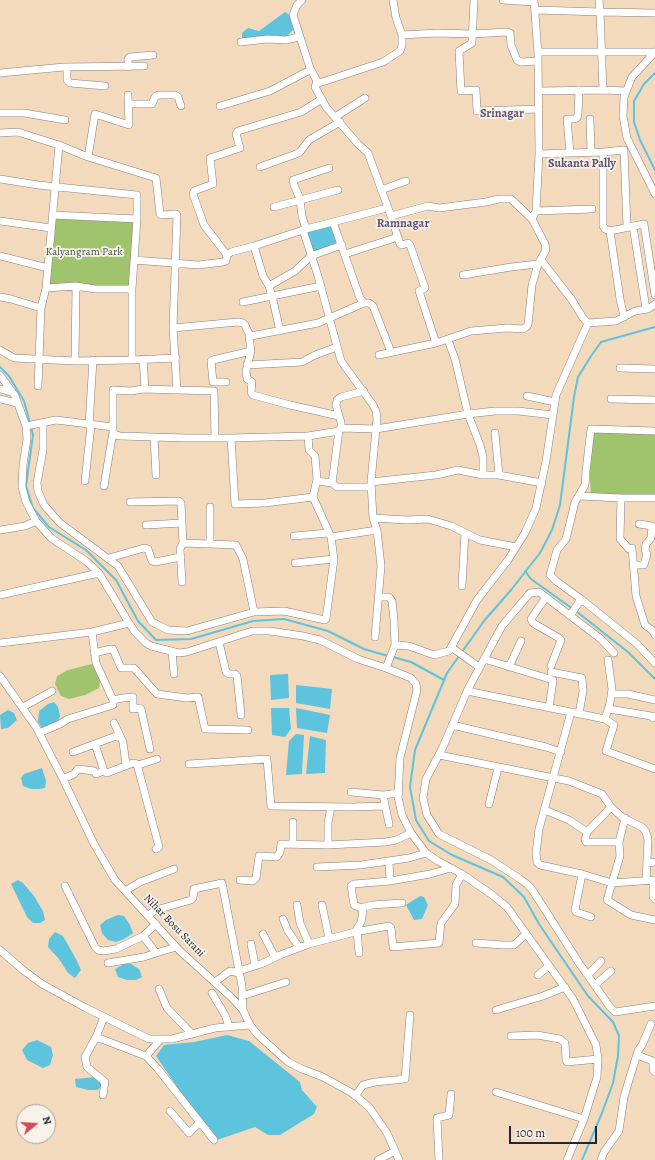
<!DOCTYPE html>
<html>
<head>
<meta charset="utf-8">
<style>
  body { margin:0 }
  #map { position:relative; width:655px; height:1160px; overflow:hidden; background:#f4dabd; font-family:Alegreya,serif }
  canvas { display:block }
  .north { position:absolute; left:16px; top:1104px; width:40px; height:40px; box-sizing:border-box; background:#f7f3e8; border:1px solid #a29fa3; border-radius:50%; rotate:72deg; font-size:11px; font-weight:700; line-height:16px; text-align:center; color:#22223b }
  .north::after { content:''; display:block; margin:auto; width:14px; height:18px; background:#d1495b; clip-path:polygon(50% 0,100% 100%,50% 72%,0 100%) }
  .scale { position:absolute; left:509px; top:1126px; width:88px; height:18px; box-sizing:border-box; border:2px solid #22223b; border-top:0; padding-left:5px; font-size:12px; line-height:14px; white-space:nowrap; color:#22223b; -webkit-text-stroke:3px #f7f3e8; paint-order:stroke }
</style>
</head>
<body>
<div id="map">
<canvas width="655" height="1160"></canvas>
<div class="north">N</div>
<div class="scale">100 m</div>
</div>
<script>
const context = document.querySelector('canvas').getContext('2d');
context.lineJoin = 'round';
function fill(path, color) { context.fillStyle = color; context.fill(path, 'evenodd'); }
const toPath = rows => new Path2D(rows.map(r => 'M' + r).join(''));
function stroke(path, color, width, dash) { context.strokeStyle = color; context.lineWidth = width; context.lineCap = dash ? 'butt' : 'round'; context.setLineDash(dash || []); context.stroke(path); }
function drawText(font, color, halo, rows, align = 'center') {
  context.font = font + ' Alegreya,serif'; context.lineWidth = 3.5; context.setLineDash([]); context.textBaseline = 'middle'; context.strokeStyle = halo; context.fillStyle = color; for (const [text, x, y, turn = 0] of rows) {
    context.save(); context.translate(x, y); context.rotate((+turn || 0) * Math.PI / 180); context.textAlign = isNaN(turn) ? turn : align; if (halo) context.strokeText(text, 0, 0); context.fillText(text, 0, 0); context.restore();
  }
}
fill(toPath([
  [52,217,136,222,130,286,48,287],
  [594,431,655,432,655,500,591,496,589,464],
  [92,664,95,666,97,675,100,680,99,688,85,695,69,699,61,696,55,684,57,676,68,670]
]), '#a0c46e');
fill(toPath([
  [285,12,290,15,294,29,286,37,276,35,242,39,242,33,248,28,259,31],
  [332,224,340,243,313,253,307,231],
  [288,674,289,698,271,700,270,675],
  [296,685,332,689,330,709,296,703],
  [54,702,58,707,60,716,58,722,43,729,38,722,39,711,48,704],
  [271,708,289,708,291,729,285,737,272,735],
  [296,708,330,715,327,733,297,728],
  [8,710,14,713,17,720,8,728,1,729,0,715],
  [296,734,304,735,302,774,286,775,289,741],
  [310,736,326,740,325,773,306,774],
  [42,768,46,781,45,788,40,789,31,789,23,786,21,778,24,774],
  [18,880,23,883,34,896,43,911,45,920,40,923,33,923,27,917,11,884],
  [420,896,424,897,428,905,422,919,414,920,406,905],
  [118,915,124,916,130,925,133,933,124,939,116,942,108,940,102,933,100,925,106,920],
  [55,932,63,936,76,959,81,970,75,978,68,973,59,959,48,947,49,939],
  [124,964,131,964,139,969,142,977,136,980,127,980,118,977,115,969],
  [227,1035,249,1041,300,1082,302,1090,317,1107,314,1114,280,1135,268,1135,255,1127,217,1140,195,1113,156,1056,164,1045,194,1042],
  [37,1040,51,1047,53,1055,50,1065,43,1068,27,1060,22,1050,28,1043],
  [95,1077,100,1081,102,1087,97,1090,88,1090,76,1087,75,1079]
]), '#5ec3dc');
stroke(toPath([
  [655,73,644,84,634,101,634,122,640,140,655,170],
  [0,367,9,376,24,401,30,423],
  [31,427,33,435,26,486,33,508,49,527,86,550,116,580,138,621,156,640,191,639,253,621,284,619,328,631,364,649,388,656],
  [525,571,531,579,573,609],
  [576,611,628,652,655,679],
  [393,657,411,662,444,680],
  [582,1160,602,1113,613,1083,618,1056,619,1036,613,1022,588,996,539,924,524,897,503,877,452,855,429,841,416,820,410,787,415,750,447,673,484,621,511,590,540,553,552,530,560,505,574,397,578,377,591,356,601,342,655,327]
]), '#5ec3dc', 2);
const street = toPath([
  [302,0,297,5,293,15,310,68,317,81,315,87,326,107,358,144,368,153,391,216,428,206,439,208,486,202,499,199,511,199,532,219,545,244,546,250,538,264,532,285,528,325,526,327,523,329,507,328,471,331,436,343,379,355],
  [393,0,396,18,402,35,437,33,473,34,507,32,510,33,511,45,517,60,521,62,538,61],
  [474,0,472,43,459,51,461,91,476,90,477,111,539,109],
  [503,0,534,2],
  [536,10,600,12,599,0],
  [241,42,267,39,286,40,299,37],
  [538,52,655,52],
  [655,52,632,77,624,97,623,116,627,138,655,194],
  [128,67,128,59,130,57,153,55],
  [67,68,67,80,70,83,105,86],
  [0,73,64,67,144,66],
  [316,84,383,62,400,51,402,45,402,35],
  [603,90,626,91],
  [539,91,603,90,600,12,655,13],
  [129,104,152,104,155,97,158,95,175,95,178,97,181,106],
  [220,106,270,91,310,70],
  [0,113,24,113,65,120],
  [335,117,365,98],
  [590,119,591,152],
  [0,133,18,132,24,134,59,145,88,157,156,178,160,214,162,215,176,214,177,215,173,328,177,390],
  [603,152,624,150,627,227],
  [570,153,567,119,574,119,577,118,578,114,579,90],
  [539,154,603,152,603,226,605,229,610,231,620,299,624,317],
  [88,157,95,114,129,125,128,95],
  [260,167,296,154,300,152,309,140,340,122],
  [0,179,38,185,137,195,137,219,132,289,132,360,75,361,76,286],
  [381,190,406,181],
  [274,207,338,190],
  [536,211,592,209],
  [52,215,137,219],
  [391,216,400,244,402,245,408,243,410,245,425,288,419,291,436,343],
  [532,219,536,211,539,154,538,54,534,0],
  [0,221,51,228],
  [333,222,360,298,364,303,369,303,373,306,391,352],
  [633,226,646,309],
  [306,229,302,216,300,199,294,185,293,180,329,168],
  [303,230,318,276,341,361,373,405,376,411,377,418,371,482,373,518,377,530,331,537],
  [610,231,644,224,655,295],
  [254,246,263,276,269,286,273,300,280,331],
  [345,254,398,237],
  [227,255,204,225,193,194,194,191,213,184,210,158,240,148,236,134,238,131,301,112,322,99],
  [0,256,48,268],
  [134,260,198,265,223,262,226,261,227,255,231,252,254,246,306,229,387,208],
  [541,260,572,300,583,318,588,323,616,321,635,311,648,309,655,304],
  [463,275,511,267,538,264],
  [269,286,295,271,311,256,342,245],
  [46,288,76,286,95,289,132,289],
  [0,297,11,299,41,308],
  [243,302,321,286],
  [173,328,238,322,243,323,245,325,250,336],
  [448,340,455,359,468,414,480,445,483,457,483,475],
  [0,350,14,358,75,361],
  [143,359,145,389],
  [132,360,176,358],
  [247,365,302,362,315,355,337,347],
  [620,368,655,369],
  [0,375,15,396,26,426,27,439,23,465,22,487,26,502,36,521,51,538,86,561,99,573,129,623,135,632,146,643,151,646,179,653,187,652,252,631,270,631,303,636,320,640,358,659,386,668],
  [226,382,213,382,211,361,213,360,251,351],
  [38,386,41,308,46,288,59,145],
  [0,389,12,392],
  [527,396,555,402],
  [0,399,17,403],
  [611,399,655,400],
  [339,416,336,405,337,400,341,397,364,391],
  [43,423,43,450,37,483,38,491,44,505,60,523,118,566,152,622,168,630,187,631,254,612],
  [89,425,93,360],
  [26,426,56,420,113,427],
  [341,428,341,422,339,416,290,405,253,395,251,392,252,382,247,379,246,371,251,351,249,337,251,336,318,323,364,303],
  [655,431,591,429,586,471,585,485,575,502,566,539,557,550,550,575,556,581,581,599,637,644,655,663],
  [495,433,499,475],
  [308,436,339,431],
  [154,437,156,475],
  [231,438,308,436,309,450,315,456,317,479,313,497],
  [85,481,91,425],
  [317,481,332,483,337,487,371,487],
  [371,482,436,475,458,470,483,475,499,475,542,483],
  [332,483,339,430,341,428,376,429,468,414,495,411,518,411,553,415],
  [104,486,113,432],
  [579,496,621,498,620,539,629,549,632,548,636,596,645,625,652,630,655,635],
  [621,498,655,498],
  [130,502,179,501,181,503,183,543,236,545,243,559,254,612,284,611,325,620,326,619,334,559,331,537,313,497,265,503,235,504,231,438,187,438,154,437,120,436,116,435,113,432,113,390,132,391,142,389,214,391,215,438],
  [210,507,210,544],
  [373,518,407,520,428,519,451,526,480,540,516,547],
  [146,525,182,523],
  [0,530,25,526,36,521],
  [294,536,329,533],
  [109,558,144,548,148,549,152,561,155,562,181,557],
  [295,563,334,559],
  [634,565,644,565,647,554,645,550,646,544,651,538,652,526,639,524],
  [182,582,180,549,183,543],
  [462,586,465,533],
  [0,595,99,573],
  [378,597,389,597,392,601,394,620,395,645],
  [546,597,531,619,533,623,559,638,561,640,551,666],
  [570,616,581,599],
  [375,637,381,566,377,530],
  [219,642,226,672,229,674,235,674,237,676,241,715],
  [0,643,92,632,129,623],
  [451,647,479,667],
  [172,651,174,674],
  [94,653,111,649,113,649,121,668,134,668,157,694,187,698,198,697,205,729,248,730],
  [614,653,601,639,539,592,530,593,502,626,468,689,442,749,426,779,423,798,427,815,439,834,491,860,520,879,528,885,533,891,579,963,610,1007,615,1012,655,1006],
  [484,659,553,680,549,708],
  [509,667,521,641],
  [551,672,582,678,583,691,579,714],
  [0,676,36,727,63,779,94,844,115,880,180,951,232,998,243,1010,250,1025,258,1035,288,1062,302,1069,323,1077,352,1093,369,1107,387,1133,399,1160],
  [467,691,605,719,610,703,612,689,608,660],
  [612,694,628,694,655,700],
  [113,700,123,698,133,697,133,709,139,708,141,709,150,749],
  [23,707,52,691],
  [609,709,651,716,653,718,655,716],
  [571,712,539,829,536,853,537,862,540,865,582,874,612,883,655,880],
  [605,719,614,725,606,751,655,769],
  [114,723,123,742,126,765],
  [452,725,546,747,561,752],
  [39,733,60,724,68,719,113,705,113,700,96,663,92,632],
  [95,744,104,771],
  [73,752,119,735],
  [439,755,569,781,602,794,611,807,623,818,642,827,646,832,648,839,646,880],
  [189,764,267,759,271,806,352,807,385,806],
  [138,765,157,759],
  [63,779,74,774,78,769,94,771,96,774,104,771,107,773,133,763,137,764,159,847,156,849],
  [351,792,383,795],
  [489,804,498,768],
  [545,810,569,820,587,832,611,807],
  [625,818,619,842,620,856,607,900,631,915,655,920],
  [389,824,383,795,399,793],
  [587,832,585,840,586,842,619,842],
  [293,844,293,822],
  [328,845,328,823,331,807],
  [647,863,655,862],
  [317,867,361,865,409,858,426,853],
  [582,874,575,910,576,912,591,917],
  [240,880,253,881,256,878,259,856,277,857,280,852,281,844,328,845,386,842,396,840,411,833],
  [653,880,653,897,655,899],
  [390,881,430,874,451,868],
  [65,886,95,947,98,950,103,951,116,949,143,936,156,953,176,947],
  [125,891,140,882,174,869],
  [297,905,300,923,309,944],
  [322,905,329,938],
  [361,908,372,905,402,903],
  [148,915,156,910,191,900,193,898,194,889,222,883,242,986,243,1010],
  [283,919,288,931,299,947],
  [357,931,359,953],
  [355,932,389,926,391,928,393,947,439,943,441,923,455,904,456,885,462,874],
  [263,934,275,957],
  [143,936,156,924],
  [476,943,503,945,514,945,526,934],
  [251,944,255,965],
  [0,950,23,970,42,984,86,1008,149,1039,172,1039,215,1028,250,1025],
  [108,963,144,957,156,953],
  [239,971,261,964,280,955,309,944,355,932,361,922,363,911,361,908,354,905,351,886,354,884,390,881,389,861],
  [538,975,549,966],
  [588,975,601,961],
  [215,982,230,971,239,973],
  [595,985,611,971],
  [159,989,167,1008,192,1034],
  [212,993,225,1015,229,1026],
  [242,996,286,982],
  [496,1010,543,996,565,987],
  [511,1036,537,1035,560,1039,565,1043,566,1060,567,1062,598,1059],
  [96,1037,146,1056,158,1069,214,1140],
  [637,1055,653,1061,653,1070,655,1072],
  [146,1056,161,1039],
  [496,1092,584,1119],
  [103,1095,105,1082,87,1067,85,1057,96,1037,104,1017],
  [356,1095,363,1085,375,1082,405,1079,410,1015],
  [170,1111,189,1133,200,1122],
  [378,1160,395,1151],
  [439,1160,437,1118,449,1115,451,1094],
  [567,1160,584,1119,597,1077,598,1059,596,1045,573,999,507,907,491,894,462,874,438,861,426,853,411,833,402,815,398,797,400,758,417,690,416,684,411,678,386,668,395,645,409,646,434,655,449,651,477,600,508,560,525,533,536,508,546,461,556,395,588,323],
  [601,1160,604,1152,619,1131,624,1097,629,1080,638,1051,642,1045,651,1024]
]);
stroke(street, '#8b7e7c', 8);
stroke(street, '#fff', 7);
drawText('11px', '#48534a', '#f7f3e8', [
  ["Kalyangram Park",84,252]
]);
drawText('11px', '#22223b', '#f7f3e8', [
  ["Nihar Bosu Sarani",174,926,46]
]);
drawText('bold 12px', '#5b5073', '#f7f3e8', [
  ["Srinagar",502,114],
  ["Sukanta Pally",582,164],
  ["Ramnagar",403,224]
]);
</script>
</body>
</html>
